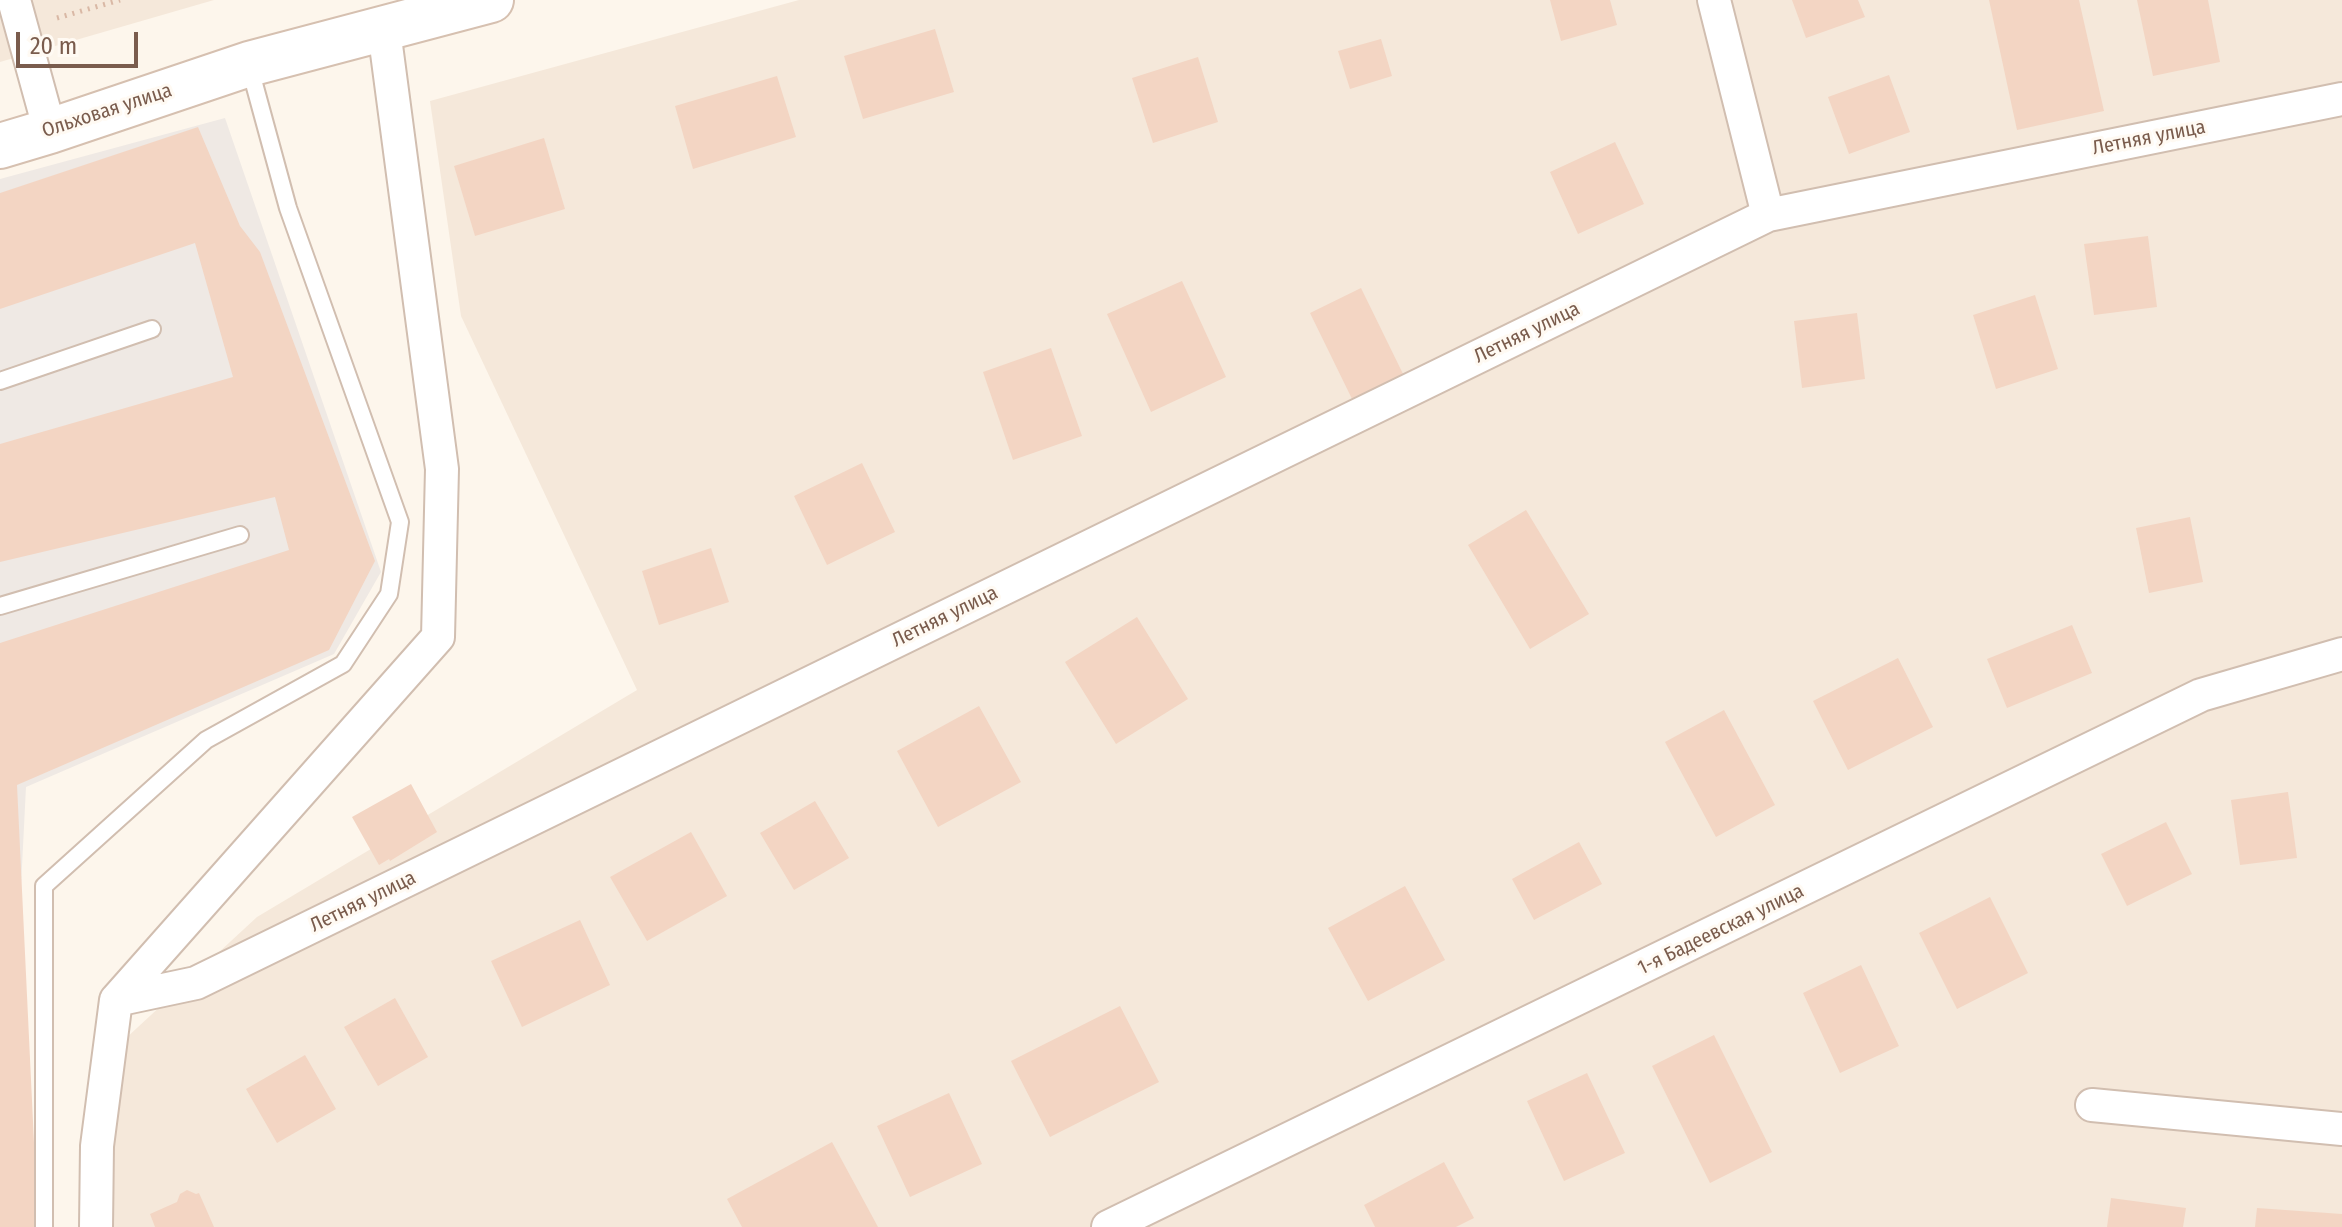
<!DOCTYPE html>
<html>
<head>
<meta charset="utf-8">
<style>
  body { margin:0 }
  #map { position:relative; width:2342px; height:1227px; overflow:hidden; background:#fdf6ec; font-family:"Fira Sans Condensed",sans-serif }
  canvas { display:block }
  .scale { position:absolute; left:16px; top:32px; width:122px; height:36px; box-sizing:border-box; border:4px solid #7a5c4d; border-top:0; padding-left:10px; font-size:24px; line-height:28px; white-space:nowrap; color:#7a5c4d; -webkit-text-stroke:6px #fffaf3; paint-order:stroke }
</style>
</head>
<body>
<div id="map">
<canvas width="2342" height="1227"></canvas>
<div class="scale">20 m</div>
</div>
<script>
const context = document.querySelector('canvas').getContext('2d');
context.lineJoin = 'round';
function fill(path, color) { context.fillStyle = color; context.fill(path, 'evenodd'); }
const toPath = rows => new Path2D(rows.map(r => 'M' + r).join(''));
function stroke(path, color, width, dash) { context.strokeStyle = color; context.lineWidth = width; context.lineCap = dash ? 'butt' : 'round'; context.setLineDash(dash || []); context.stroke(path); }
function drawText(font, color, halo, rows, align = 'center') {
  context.font = font + ' "Fira Sans Condensed",sans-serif'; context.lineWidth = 6; context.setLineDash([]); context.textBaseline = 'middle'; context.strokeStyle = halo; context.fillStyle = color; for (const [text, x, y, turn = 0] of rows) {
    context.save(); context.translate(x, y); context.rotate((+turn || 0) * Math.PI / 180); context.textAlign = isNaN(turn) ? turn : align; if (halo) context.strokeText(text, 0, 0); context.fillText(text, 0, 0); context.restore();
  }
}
fill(toPath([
  [0,0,214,0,0,62],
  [799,0,2342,0,2342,1227,89,1227,98,1064,257,917,637,690,461,316,430,101]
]), '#f5e8da');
fill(toPath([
  [225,118,381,572,334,654,26,787,10,1103,0,1227,0,179]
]), '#efe9e4');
fill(toPath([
  [1550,0,1610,0,1617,25,1561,41],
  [1792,0,1858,0,1865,17,1806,38],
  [1989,0,2079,0,2104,111,2017,130],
  [2137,0,2208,0,2220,62,2153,76],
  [935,29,954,92,863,119,844,56],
  [1381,39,1392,76,1350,89,1338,51],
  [1198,57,1218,122,1153,143,1132,78],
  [1889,75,1910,132,1849,154,1828,97],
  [777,76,796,137,693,169,675,106],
  [198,127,240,226,260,252,375,561,329,650,17,785,38,1227,0,1227,0,643,289,550,275,497,0,562,0,444,233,377,195,243,0,309,0,193],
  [544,138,565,209,475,236,454,166],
  [1615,142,1644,204,1578,234,1550,172],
  [2148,236,2157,307,2094,315,2084,244],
  [1182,281,1226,377,1151,412,1107,314],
  [1361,288,1405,378,1354,403,1310,313],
  [2035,295,2058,369,1996,389,1973,315],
  [1857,313,1865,379,1802,388,1794,321],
  [1051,348,1082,436,1013,460,983,372],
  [862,463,895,532,827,565,794,496],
  [1526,510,1589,614,1530,649,1468,545],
  [2190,517,2203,582,2149,593,2136,528],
  [711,548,729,602,659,625,642,571],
  [1137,617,1188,699,1116,744,1065,662],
  [2072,625,2092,673,2007,708,1987,659],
  [1898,658,1933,727,1848,770,1813,701],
  [979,706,1021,782,938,827,897,751],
  [1724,710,1775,805,1716,837,1665,742],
  [411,784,437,832,390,861,389,859,379,865,352,817],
  [2288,792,2297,858,2240,865,2231,800],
  [815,801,849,858,794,890,760,833],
  [2166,822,2192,874,2127,906,2101,854],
  [691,832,727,896,647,941,610,877],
  [1579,842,1602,884,1534,920,1512,879],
  [1405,886,1445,960,1368,1001,1328,928],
  [1990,897,2028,973,1957,1009,1919,933],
  [580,920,610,985,522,1027,491,961],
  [1861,965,1899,1046,1840,1073,1803,993],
  [395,998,428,1057,378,1086,344,1027],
  [1120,1006,1159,1082,1050,1137,1011,1061],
  [1714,1035,1772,1152,1710,1183,1652,1066],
  [305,1055,336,1109,277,1143,246,1089],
  [1587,1073,1625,1153,1564,1181,1527,1101],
  [949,1093,982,1164,910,1197,877,1126],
  [832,1142,878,1227,742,1227,727,1199],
  [1444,1162,1474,1218,1456,1227,1375,1227,1364,1205],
  [187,1190,196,1194,199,1193,214,1227,155,1227,150,1214,177,1202,180,1194],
  [2111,1198,2186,1208,2183,1227,2107,1227],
  [2257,1208,2342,1214,2342,1227,2255,1227]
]), '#f3d5c3');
const lane = toPath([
  [0,381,152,329],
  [0,606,240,535],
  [44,1227,44,886,206,740,343,664,389,594,400,522,288,208,249,65]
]);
const street = toPath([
  [14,0,50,131],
  [1768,215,2342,99],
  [116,1000,196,983,1768,215,1714,0],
  [2092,1105,2342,1129],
  [96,1227,97,1146,116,1000,438,637,442,469,384,30],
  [1108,1227,2201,695,2342,654]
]);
const secondary = toPath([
  [0,146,50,131,249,64,491,0]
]);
stroke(lane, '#d1beb0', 20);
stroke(street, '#d1beb0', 36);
stroke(secondary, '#d6c0b0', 48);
stroke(toPath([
  [57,18,120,0]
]), '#d9b8a5', 5, [2, 6]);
stroke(lane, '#fff', 16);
stroke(street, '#fff', 32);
stroke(secondary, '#fff', 44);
drawText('20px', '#7a5c4d', '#fffaf3', [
  ["Ольховая улица",107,111,-18],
  ["Летняя улица",2149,138,-11],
  ["Летняя улица",1527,333,-26],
  ["Летняя улица",945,617,-26],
  ["Летняя улица",363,902,-26],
  ["1-я Бадеевская улица",1721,930,-26]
]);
</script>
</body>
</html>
